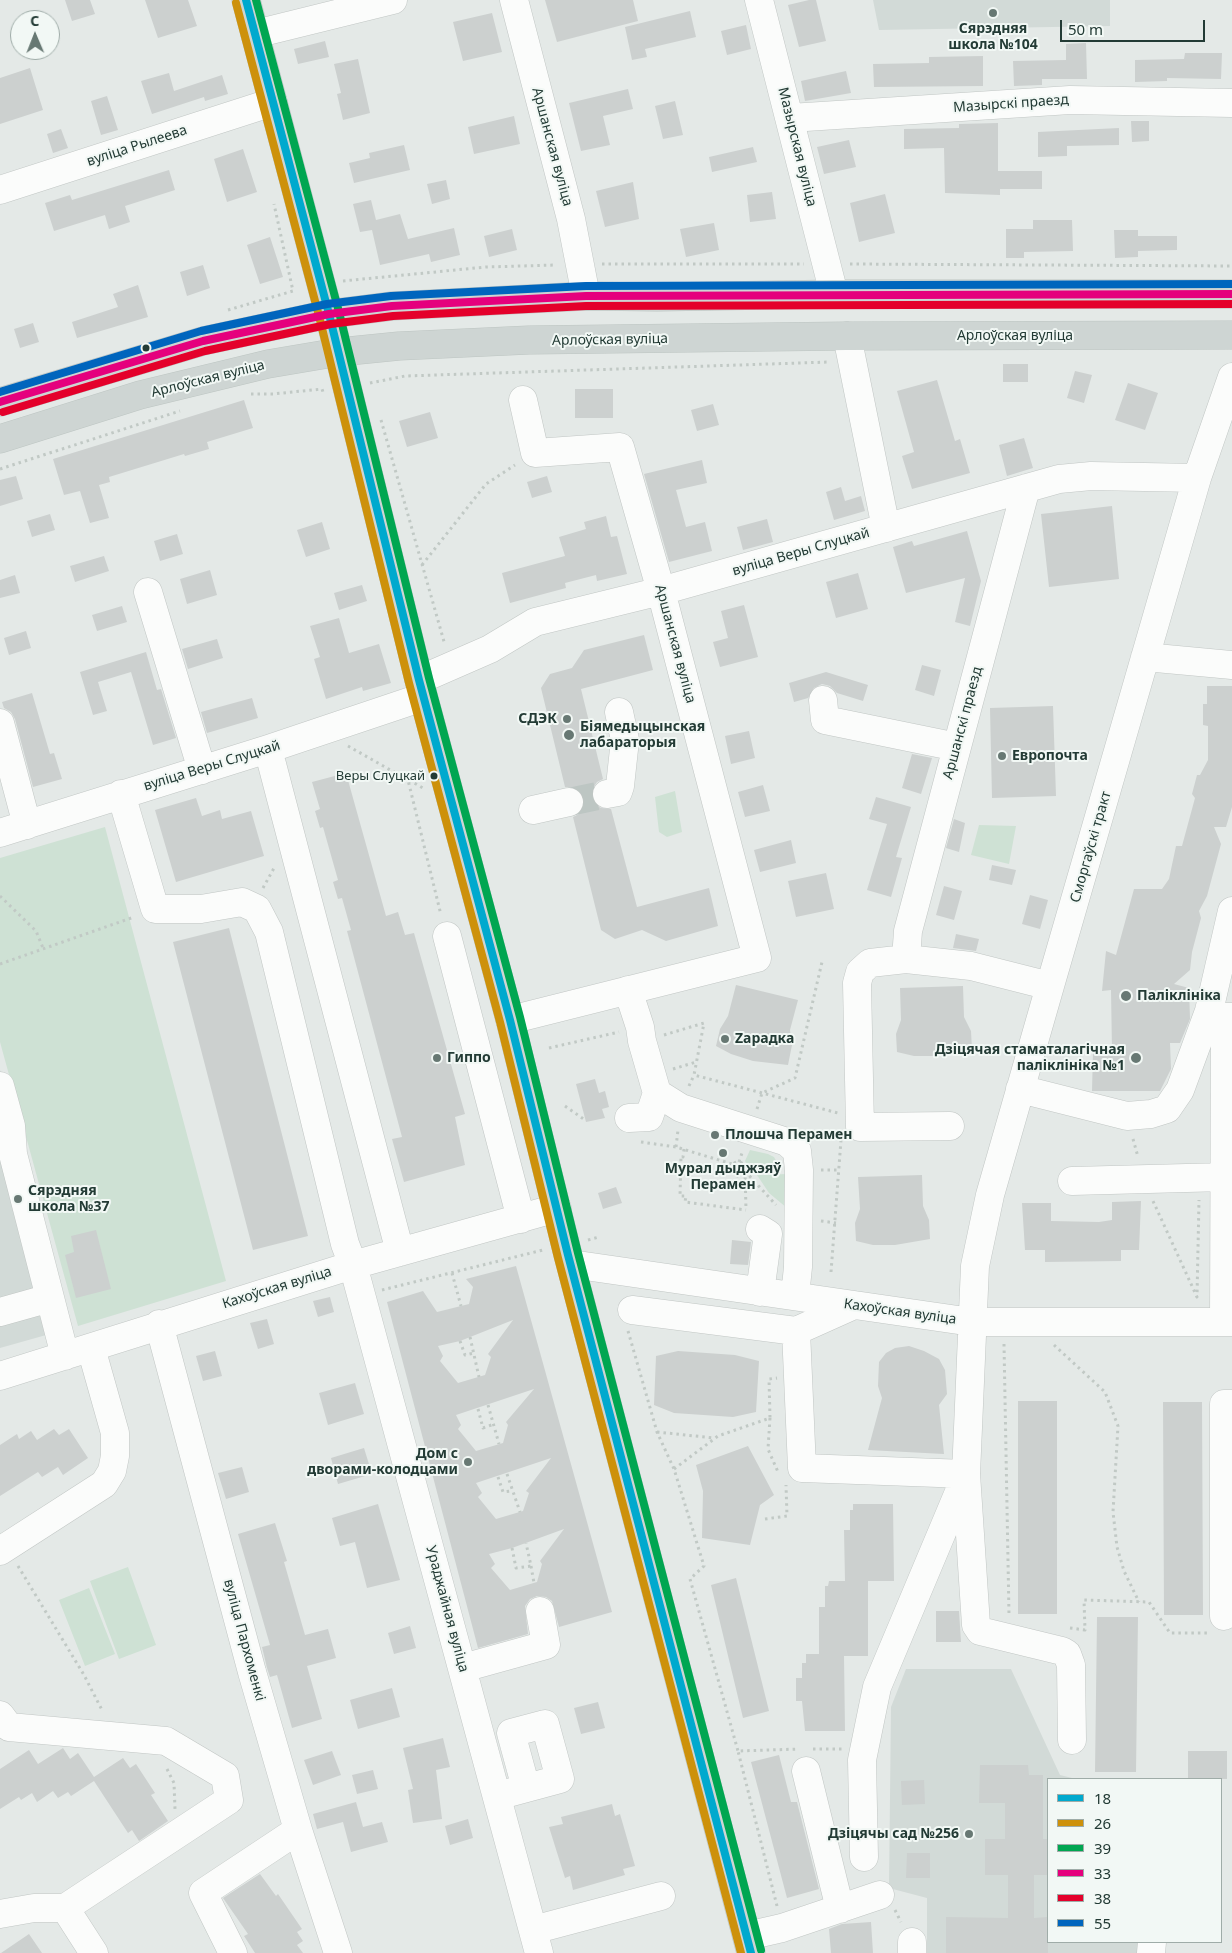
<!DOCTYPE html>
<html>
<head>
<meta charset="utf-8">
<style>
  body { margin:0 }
  #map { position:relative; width:1232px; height:1953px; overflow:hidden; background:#e4e9e7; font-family:"Noto Sans",sans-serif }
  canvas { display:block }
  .legend { position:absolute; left:1047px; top:1778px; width:175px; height:165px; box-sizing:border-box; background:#f2f8f5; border:1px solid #9faca8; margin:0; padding:6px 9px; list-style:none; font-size:15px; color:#233b35 }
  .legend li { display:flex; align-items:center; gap:10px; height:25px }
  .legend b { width:25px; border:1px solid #9faca8 }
  .north { position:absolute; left:10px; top:10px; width:50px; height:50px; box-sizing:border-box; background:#f2f8f5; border:1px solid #9faca8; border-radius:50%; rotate:359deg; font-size:14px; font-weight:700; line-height:20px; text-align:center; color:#233b35 }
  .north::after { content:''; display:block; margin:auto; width:18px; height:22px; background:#677873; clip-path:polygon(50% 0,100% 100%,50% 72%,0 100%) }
  .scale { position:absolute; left:1060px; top:20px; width:145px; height:22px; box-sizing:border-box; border:2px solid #233b35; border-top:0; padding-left:6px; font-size:15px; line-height:18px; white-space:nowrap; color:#233b35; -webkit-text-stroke:4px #f2f8f5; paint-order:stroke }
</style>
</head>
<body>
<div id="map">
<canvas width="1232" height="1953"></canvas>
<ul class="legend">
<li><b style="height:6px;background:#00a9ce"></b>18</li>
<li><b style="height:6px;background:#cd910b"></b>26</li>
<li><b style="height:6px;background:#00a651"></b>39</li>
<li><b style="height:6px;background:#e5007d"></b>33</li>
<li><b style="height:6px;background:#e4002b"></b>38</li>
<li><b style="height:6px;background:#0065bd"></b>55</li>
</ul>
<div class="north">С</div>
<div class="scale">50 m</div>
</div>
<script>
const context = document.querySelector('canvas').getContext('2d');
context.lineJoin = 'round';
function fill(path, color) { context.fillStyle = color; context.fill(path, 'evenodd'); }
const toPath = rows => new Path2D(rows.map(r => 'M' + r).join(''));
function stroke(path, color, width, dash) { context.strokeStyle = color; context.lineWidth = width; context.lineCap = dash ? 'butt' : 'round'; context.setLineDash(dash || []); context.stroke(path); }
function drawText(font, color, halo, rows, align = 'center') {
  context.font = font + ' "Noto Sans",sans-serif'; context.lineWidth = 4; context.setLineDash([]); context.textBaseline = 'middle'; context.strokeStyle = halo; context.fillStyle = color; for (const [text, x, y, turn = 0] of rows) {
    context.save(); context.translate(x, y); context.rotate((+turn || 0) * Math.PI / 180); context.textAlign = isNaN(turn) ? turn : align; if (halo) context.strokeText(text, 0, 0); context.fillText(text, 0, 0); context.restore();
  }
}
fill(toPath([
  [873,0,1110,0,1110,26,879,30],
  [0,1070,71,1328,0,1348],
  [906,1669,1011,1669,1060,1775,1076,1779,1048,1779,1048,1942,1153,1942,1154,1953,927,1953,927,1898,889,1888,891,1707]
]), '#d2dad7');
fill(toPath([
  [675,791,682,832,667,837,659,832,655,797],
  [979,825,1016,826,1009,864,971,855],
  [105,827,226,1281,78,1326,0,1042,0,858],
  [750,1150,768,1154,774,1157,779,1166,748,1167,745,1161],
  [788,1174,787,1208,769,1193,757,1175],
  [128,1567,156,1645,119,1659,90,1581],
  [89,1588,115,1654,85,1666,59,1600]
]), '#cee1d4');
fill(toPath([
  [65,0,90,0,95,14,72,21],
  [145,0,188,0,197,26,158,38],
  [545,0,633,0,638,21,557,42],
  [809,0,816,0,826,41,799,47,788,5],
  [690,11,696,37,645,49,647,57,632,60,625,27],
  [492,13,502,52,463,61,453,22],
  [746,25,751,49,727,55,721,31],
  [325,41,329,57,298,64,294,49],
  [1086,43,1087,79,1042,79,1042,85,1014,86,1013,61,1066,60,1066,44],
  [1185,53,1222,53,1221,79,1167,78,1167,81,1135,82,1135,60,1184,59],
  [983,56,983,86,874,87,873,64,929,63,929,57],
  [358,59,370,113,343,120,337,94,341,93,334,64],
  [30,68,43,110,0,124,0,78],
  [846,71,851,93,805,101,801,81],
  [169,73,174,91,222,75,228,94,205,101,204,97,152,114,141,81],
  [628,89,633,109,603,116,610,145,581,151,569,103],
  [107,96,118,130,101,135,91,101],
  [675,101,683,135,663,139,655,106],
  [514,116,520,144,474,154,468,127],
  [1131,121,1149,121,1149,141,1132,142],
  [998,123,998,171,1042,171,1042,189,1000,189,1000,195,945,193,944,148,904,149,904,129,959,128,959,124],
  [1119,128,1119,145,1067,146,1067,156,1038,157,1038,132],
  [61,129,68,148,53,153,47,134],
  [849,140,856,167,824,174,817,147],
  [404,145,410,170,354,183,349,163,370,158,369,153],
  [753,147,757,162,712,172,709,157],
  [243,149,257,192,227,202,214,159],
  [169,170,175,190,125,206,130,222,109,229,105,215,54,231,45,203,70,195,72,200],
  [446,180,450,199,432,204,427,184],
  [633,182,639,219,605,227,596,191],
  [772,192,776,219,750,222,747,195],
  [885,194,895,233,859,242,850,203],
  [371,200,376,220,400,214,408,239,454,228,460,255,431,262,429,254,380,265,372,230,360,232,353,204],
  [1033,220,1072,220,1073,251,1024,252,1024,258,1006,258,1006,229,1033,229],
  [714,223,719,250,686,257,680,229],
  [512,229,517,250,489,257,484,236],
  [1114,230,1138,230,1138,236,1177,236,1177,250,1138,251,1138,257,1115,258],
  [270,237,283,277,260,284,247,245],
  [203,265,210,288,187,296,180,272],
  [138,285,148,317,77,338,72,322,118,307,113,294],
  [33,323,39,342,20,348,14,329],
  [1003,364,1028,364,1028,382,1003,382],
  [1075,371,1092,375,1084,403,1067,398],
  [937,380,955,441,960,439,970,473,912,489,902,456,914,452,897,391],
  [1128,383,1158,393,1145,430,1115,420],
  [575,389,613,389,613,418,575,418],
  [244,400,253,428,207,442,209,449,185,456,184,454,109,477,110,482,99,485,109,518,90,523,80,491,64,495,53,459],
  [713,404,719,425,697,431,691,410],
  [430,412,438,438,407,447,399,421],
  [1024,438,1033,468,1007,476,999,445],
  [702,460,707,483,676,490,686,527,705,522,712,551,669,562,644,474],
  [16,476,23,499,0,506,0,480],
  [547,476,552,492,532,498,527,482],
  [841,487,845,501,861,496,865,511,834,520,826,492],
  [1112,506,1119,579,1049,587,1041,514],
  [50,514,55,530,32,537,27,521],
  [606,516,611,537,617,536,627,574,597,581,596,575,565,583,566,588,510,603,502,573,565,556,559,537,586,529,584,522],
  [767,519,773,542,743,550,737,527],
  [322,522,330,549,306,557,297,530],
  [967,531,981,581,970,626,955,622,965,578,906,593,893,547,912,541,914,546],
  [177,534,183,554,160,561,154,541],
  [104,556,109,571,75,582,70,566],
  [210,570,217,595,187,604,180,579],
  [858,573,868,609,836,618,826,582],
  [15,575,20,593,0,598,0,580],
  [362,585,367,601,339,610,334,593],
  [744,605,758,657,720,667,713,642,728,638,721,611],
  [122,606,127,622,97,631,92,615],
  [339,618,349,653,379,644,391,683,363,691,362,687,326,699,314,659,320,657,310,626],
  [26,631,31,648,9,655,4,638],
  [644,635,653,670,581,689,603,779,597,782,593,788,592,797,595,804,601,808,611,809,637,907,709,888,718,926,666,941,642,930,615,939,601,930,573,817,579,814,584,807,584,798,581,792,574,787,565,787,541,688,550,674,572,668,584,650],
  [217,639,223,658,188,669,182,649],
  [146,652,157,690,161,689,176,738,153,745,131,672,98,682,107,711,93,715,80,672],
  [922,665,941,670,934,696,915,690],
  [826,672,868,685,863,701,837,693,830,686,822,684,814,688,808,698,794,702,789,683],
  [1207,686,1232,686,1232,807,1226,827,1214,827,1221,844,1207,896,1199,911,1201,918,1192,952,1190,970,1174,984,1189,988,1190,1019,1180,1043,1170,1043,1171,1069,1160,1091,1092,1091,1093,1052,1112,1051,1111,990,1102,991,1106,951,1116,955,1134,889,1162,889,1169,879,1176,846,1182,846,1195,798,1192,794,1197,775,1200,775,1208,760,1208,726,1203,725,1203,704,1207,704],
  [32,693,50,754,54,753,62,779,33,787,15,719,11,712,4,708,2,702],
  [252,698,258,718,207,733,201,712],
  [1053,706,1056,796,992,798,990,708],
  [749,731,755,758,731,764,725,736],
  [912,754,932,758,921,794,902,788],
  [346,773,386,916,398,912,405,935,414,933,465,1114,455,1117,465,1165,404,1182,392,1139,402,1137,347,931,351,930,342,898,338,899,333,882,338,880,323,827,320,828,315,811,320,809,312,782],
  [763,785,770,811,745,817,738,792],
  [876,797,911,807,896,857,902,858,891,897,867,890,887,824,869,819],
  [196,798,202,816,220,810,222,819,251,811,264,856,176,882,155,810],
  [954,819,965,823,959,852,946,848],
  [791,840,796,863,760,872,754,850],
  [992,865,1016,870,1012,885,989,880],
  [826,873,834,909,796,917,788,881],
  [944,886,962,891,954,920,936,915],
  [1030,895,1048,900,1040,929,1022,924],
  [229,928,308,1236,253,1250,173,942],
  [956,934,979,939,976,951,953,948],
  [736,985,798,1000,790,1030,792,1045,788,1065,753,1061,731,1054,716,1046,720,1029,728,1016],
  [963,986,964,1017,971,1031,972,1050,936,1056,914,1056,897,1052,896,1034,901,1020,900,988],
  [595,1079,599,1093,605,1091,609,1107,602,1109,605,1118,586,1122,576,1084],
  [922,1175,923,1206,929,1220,930,1239,895,1245,873,1245,856,1241,855,1223,860,1209,858,1177],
  [616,1187,622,1203,603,1209,598,1193],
  [1141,1201,1139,1250,1121,1250,1121,1261,1045,1262,1045,1250,1025,1250,1022,1203,1051,1203,1051,1221,1099,1222,1112,1220,1112,1202],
  [96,1230,111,1289,76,1298,65,1255,74,1252,71,1236],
  [732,1240,751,1242,748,1265,730,1264],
  [516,1266,612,1612,559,1627,552,1601,546,1597,537,1596,530,1599,525,1606,528,1634,478,1648,387,1302,423,1291,437,1312,469,1304,473,1287,466,1279],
  [513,1320,488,1354,491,1357,485,1375,458,1383,440,1361,443,1356,438,1346,460,1341],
  [534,1389,506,1422,508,1425,503,1443,476,1451,458,1429,461,1425,456,1415],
  [551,1458,526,1491,529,1493,523,1511,496,1519,478,1497,482,1493,476,1483],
  [564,1529,540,1561,542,1564,537,1582,510,1590,491,1568,495,1564,489,1554,512,1548],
  [330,1297,334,1312,318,1317,313,1301],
  [267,1319,274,1344,258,1349,250,1323],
  [909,1346,924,1351,939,1359,945,1370,947,1394,939,1405,944,1454,868,1450,882,1398,878,1386,879,1362,886,1353,895,1348],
  [215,1351,222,1376,203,1381,196,1356],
  [678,1351,735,1355,759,1361,756,1412,733,1417,674,1413,654,1405,656,1356],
  [355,1383,364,1414,328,1425,319,1393],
  [1018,1401,1057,1401,1057,1614,1018,1614],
  [1163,1402,1202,1402,1203,1615,1164,1615],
  [54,1429,59,1435,69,1429,88,1458,63,1475,58,1467,42,1477,38,1472,0,1496,0,1445,17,1434,19,1439,31,1431,37,1440],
  [748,1446,774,1495,760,1505,750,1545,702,1538,703,1491,696,1465],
  [364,1448,372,1474,338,1484,331,1458],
  [242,1467,249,1492,226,1499,218,1473],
  [378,1504,400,1580,367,1588,355,1542,340,1546,332,1518],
  [853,1504,893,1504,894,1581,868,1581,868,1656,844,1656,845,1731,805,1731,802,1701,796,1701,796,1678,802,1678,802,1663,806,1663,806,1654,819,1654,819,1607,825,1607,825,1586,828,1586,829,1581,845,1581,844,1530,850,1530,850,1510,853,1510],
  [275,1523,287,1561,284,1562,305,1635,328,1629,336,1658,307,1666,322,1719,292,1728,277,1675,270,1677,267,1668,262,1647,270,1645,238,1534],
  [736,1578,769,1711,743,1718,711,1585],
  [936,1611,959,1611,961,1642,936,1642],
  [1097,1617,1138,1617,1136,1772,1095,1772],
  [410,1626,416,1648,394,1654,388,1633],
  [392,1688,400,1717,358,1729,350,1700],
  [598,1702,605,1728,581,1734,574,1708],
  [443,1738,450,1767,436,1770,442,1819,413,1823,408,1790,413,1789,403,1748],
  [63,1748,70,1759,78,1753,94,1777,123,1758,130,1768,136,1764,155,1793,151,1795,168,1821,139,1841,132,1830,128,1833,94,1781,71,1796,68,1792,58,1798,53,1791,37,1802,32,1793,21,1800,19,1797,0,1809,0,1769,29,1750,38,1764],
  [332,1751,341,1775,313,1785,304,1760],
  [1188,1751,1227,1751,1227,1779,1188,1779],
  [779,1755,791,1802,797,1802,819,1889,787,1898,751,1762],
  [980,1765,1028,1765,1029,1775,1043,1775,1043,1839,1048,1839,1048,1875,1034,1875,1034,1918,1048,1917,1048,1953,946,1953,946,1917,1008,1918,1008,1875,985,1875,985,1839,1005,1839,1005,1803,979,1803],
  [373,1770,378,1789,357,1794,352,1775],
  [924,1780,925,1804,902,1805,901,1781],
  [356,1802,363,1827,382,1822,388,1842,351,1852,343,1822,317,1829,313,1814],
  [612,1804,615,1816,620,1814,635,1866,623,1869,625,1875,573,1890,570,1876,565,1878,549,1827,563,1824,561,1817],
  [468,1819,473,1838,450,1845,445,1826],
  [907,1853,930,1853,930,1878,906,1878],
  [260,1874,276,1896,278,1894,302,1929,297,1932,303,1941,297,1945,303,1953,255,1953,244,1936,248,1934,223,1898],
  [871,1922,873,1953,831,1953,829,1929,842,1924],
  [29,1934,42,1953,1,1953]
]), '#ccd0cf');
stroke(toPath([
  [569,802,607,794]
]), '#bdc6c3', 28, [28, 14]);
const minor = toPath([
  [514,0,571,219,586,296],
  [759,0,834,294],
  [255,34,393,0],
  [790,118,1070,100,1232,103],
  [0,190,273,102],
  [847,336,886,528],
  [148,592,202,770],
  [1145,657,1232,665],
  [419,680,490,649,535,622,661,591,1059,479,1091,476,1197,478],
  [823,700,825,720,957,747],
  [0,723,27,825],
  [268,749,400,1252],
  [121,794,155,909,201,909,242,902,257,909,269,932,345,1244,353,1265,539,1953],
  [607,794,618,792,620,786,625,740,619,712],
  [533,810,569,802],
  [0,833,268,749,423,697],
  [447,936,521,1219],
  [906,959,908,931,1026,488],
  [628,990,640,1027,642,1041,657,1093,681,1108,787,1142,797,1151,799,1170,798,1267,795,1296],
  [510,1020,757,958,661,591,620,447,535,453,523,400],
  [0,1086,11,1126,13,1154,65,1356],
  [1020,1089,1127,1116,1151,1114,1167,1109,1180,1090,1209,1011,1232,911],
  [629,1118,649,1117,657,1093],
  [950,1126,860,1127,857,983,860,972,870,963,906,959,971,966,1050,986],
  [1072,1181,1225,1177],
  [760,1229,768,1234,760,1292],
  [571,1264,972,1322,1232,1322],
  [854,1305,796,1331,802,1468,966,1474],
  [632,1310,796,1331],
  [0,1312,50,1298],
  [1224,1322,1225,1017,1232,1017],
  [159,1324,252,1672,298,1830,338,1953],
  [0,1376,353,1265,557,1208],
  [0,1551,104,1484,112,1471,115,1456,115,1433,91,1348],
  [1224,1616,1224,1404,1232,1404],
  [463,1668,546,1645,540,1611],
  [0,1715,9,1727,166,1741,225,1776,229,1800,65,1908,34,1908,0,1914],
  [1072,1740,1071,1665,1067,1654,1062,1651,980,1631,976,1625,966,1474,975,1266,990,1195,1050,986,1197,478,1232,377],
  [806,1771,840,1909],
  [497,1796,560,1779,545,1724,511,1733,526,1788],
  [864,1857,862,1760,877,1687,964,1480],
  [65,1908,94,1953],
  [533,1930,661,1896],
  [747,1936,782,1928,880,1895],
  [912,1942,912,1953],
  [233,1953,203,1893,298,1830],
  [1151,1953,1152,1942]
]);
const major = toPath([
  [246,0,329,314,419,680,510,1020,568,1255,751,1953],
  [0,402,203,341,329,314,392,306,586,296,657,297,834,294,1232,294],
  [0,439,140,395,268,364,339,352,399,346,529,340,847,336,1232,335]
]);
stroke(minor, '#c1c6c4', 29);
stroke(major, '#bdc5c2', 29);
stroke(toPath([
  [602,264,804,264],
  [850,264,1232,266],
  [343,281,486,267,556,265],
  [228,310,293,291,274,204],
  [370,383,405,376,830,362],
  [251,394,273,394,322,389,323,392],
  [381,420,445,645],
  [0,469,180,411],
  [422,565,486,484,515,465],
  [348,746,408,780,441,915],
  [409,780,423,788],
  [263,888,274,868],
  [0,896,36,931,43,948],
  [0,964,134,917],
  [664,1035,704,1023,694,1075,838,1113],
  [549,1048,619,1032],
  [673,1069,696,1062],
  [689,1086,694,1075],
  [565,1106,585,1120],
  [757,1109,762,1093,795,1078,822,962],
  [1133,1139,1138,1157],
  [641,1142,676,1147,732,1164],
  [676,1147,678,1130],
  [684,1149,683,1157,681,1156,680,1196,686,1196,685,1202,746,1210],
  '731 1169a7 7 0 1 1 14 0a7 7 0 1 1-14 0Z',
  [739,1162,743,1150],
  [745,1170,777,1170],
  [821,1170,839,1170],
  [745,1171,776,1205],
  [745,1171,746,1210],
  [1153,1201,1197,1297,1199,1200],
  [821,1221,836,1223],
  [588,1240,599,1237],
  [831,1272,841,1140],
  [452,1273,461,1306],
  [382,1290,543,1250],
  [628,1331,657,1432,674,1469,704,1566,690,1579,738,1751],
  [470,1337,479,1377],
  [460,1341,465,1355,474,1353],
  [1004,1344,1009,1615],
  [1054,1345,1105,1392,1118,1426,1113,1512,1117,1547,1124,1571,1139,1602],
  [488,1405,499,1444],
  [478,1409,483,1428,494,1424],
  [770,1418,768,1449,778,1472],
  [657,1432,714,1438],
  [674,1469,718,1436,770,1418,769,1379,777,1378],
  [507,1474,520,1512],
  [498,1477,503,1492,512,1491],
  [765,1519,787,1516,786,1485],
  [512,1548,516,1568,531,1566,526,1543],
  [18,1566,84,1675,103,1712],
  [531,1566,534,1583],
  [1070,1628,1085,1630,1084,1600,1149,1602,1170,1633,1209,1633],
  [813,1749,842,1749],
  [167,1769,174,1783,175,1809],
  [777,1906,738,1751,799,1749],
  [895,1910,901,1922]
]), '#c1c9c5', 3, [2.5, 4]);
stroke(minor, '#fbfcfb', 28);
stroke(major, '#ced5d3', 28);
stroke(toPath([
  [246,0,329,314,419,680,510,1020,568,1255,751,1953]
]), '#00a9ce', 8);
stroke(toPath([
  [236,3,319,316,409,683,500,1022,558,1258,741,1953]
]), '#cd910b', 8);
stroke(toPath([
  [256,0,339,312,429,678,520,1017,578,1253,761,1950]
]), '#00a651', 8);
stroke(toPath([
  [0,402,203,341,329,314,392,306,586,296,1232,294]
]), '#e5007d', 8);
stroke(toPath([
  [3,412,205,351,331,324,393,316,586,306,1232,304]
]), '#e4002b', 8);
stroke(toPath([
  [0,392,201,331,327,304,391,296,586,286,1232,284]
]), '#0065bd', 8);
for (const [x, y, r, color] of [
  [993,13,5,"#677873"],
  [146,348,4.5,"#233b35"],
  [567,719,5,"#677873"],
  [569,735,6,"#677873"],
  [1002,756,5,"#677873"],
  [434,776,4.5,"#233b35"],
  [1126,996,6,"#677873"],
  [725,1039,5,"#677873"],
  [437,1058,5,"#677873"],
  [1136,1058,6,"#677873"],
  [715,1135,5,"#677873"],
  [723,1153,5,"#677873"],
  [18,1199,5,"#677873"],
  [468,1462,5,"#677873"],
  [969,1834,5,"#677873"]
]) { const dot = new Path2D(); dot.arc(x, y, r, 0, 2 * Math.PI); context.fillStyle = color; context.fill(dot); stroke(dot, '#f2f8f5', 2); }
drawText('13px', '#233b35', '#f2f8f5', [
  ["Веры Слуцкай",425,776]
], 'right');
drawText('bold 14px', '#233b35', '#f2f8f5', [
  ["Сярэдняя",993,29,"center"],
  ["школа №104",993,45,"center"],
  ["СДЭК",557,719,"right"],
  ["Біямедыцынская",580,727],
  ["лабараторыя",580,743],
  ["Европочта",1012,756],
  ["Паліклініка",1137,996],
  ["Zарадка",735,1039],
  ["Дзіцячая стаматалагічная",1125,1050,"right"],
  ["паліклініка №1",1125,1066,"right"],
  ["Гиппо",447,1058],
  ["Плошча Перамен",725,1135],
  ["Мурал дыджэяў",723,1169,"center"],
  ["Перамен",723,1185,"center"],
  ["Сярэдняя",28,1191],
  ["школа №37",28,1207],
  ["Дом с",458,1454,"right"],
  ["дворами-колодцами",458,1470,"right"],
  ["Дзіцячы сад №256",959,1834,"right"]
], 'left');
drawText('14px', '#233b35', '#f2f8f5', [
  ["Мазырскі праезд",1011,104,-4],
  ["вуліца Рылеева",137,146,-18],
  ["Аршанская вуліца",552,147,75],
  ["Мазырская вуліца",797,147,76],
  ["Арлоўская вуліца",1015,336],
  ["Арлоўская вуліца",610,340,-1],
  ["Арлоўская вуліца",208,379,-14],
  ["вуліца Веры Слуцкай",801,552,-16],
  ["Аршанская вуліца",675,644,75],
  ["Аршанскі праезд",963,723,-75],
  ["вуліца Веры Слуцкай",212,766,-17],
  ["Сморгаўскі тракт",1091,847,-74],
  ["Кахоўская вуліца",277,1288,-17],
  ["Кахоўская вуліца",900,1312,8],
  ["Ураджайная вуліца",447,1609,75],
  ["вуліца Пархоменкі",244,1640,75]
]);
</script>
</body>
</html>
